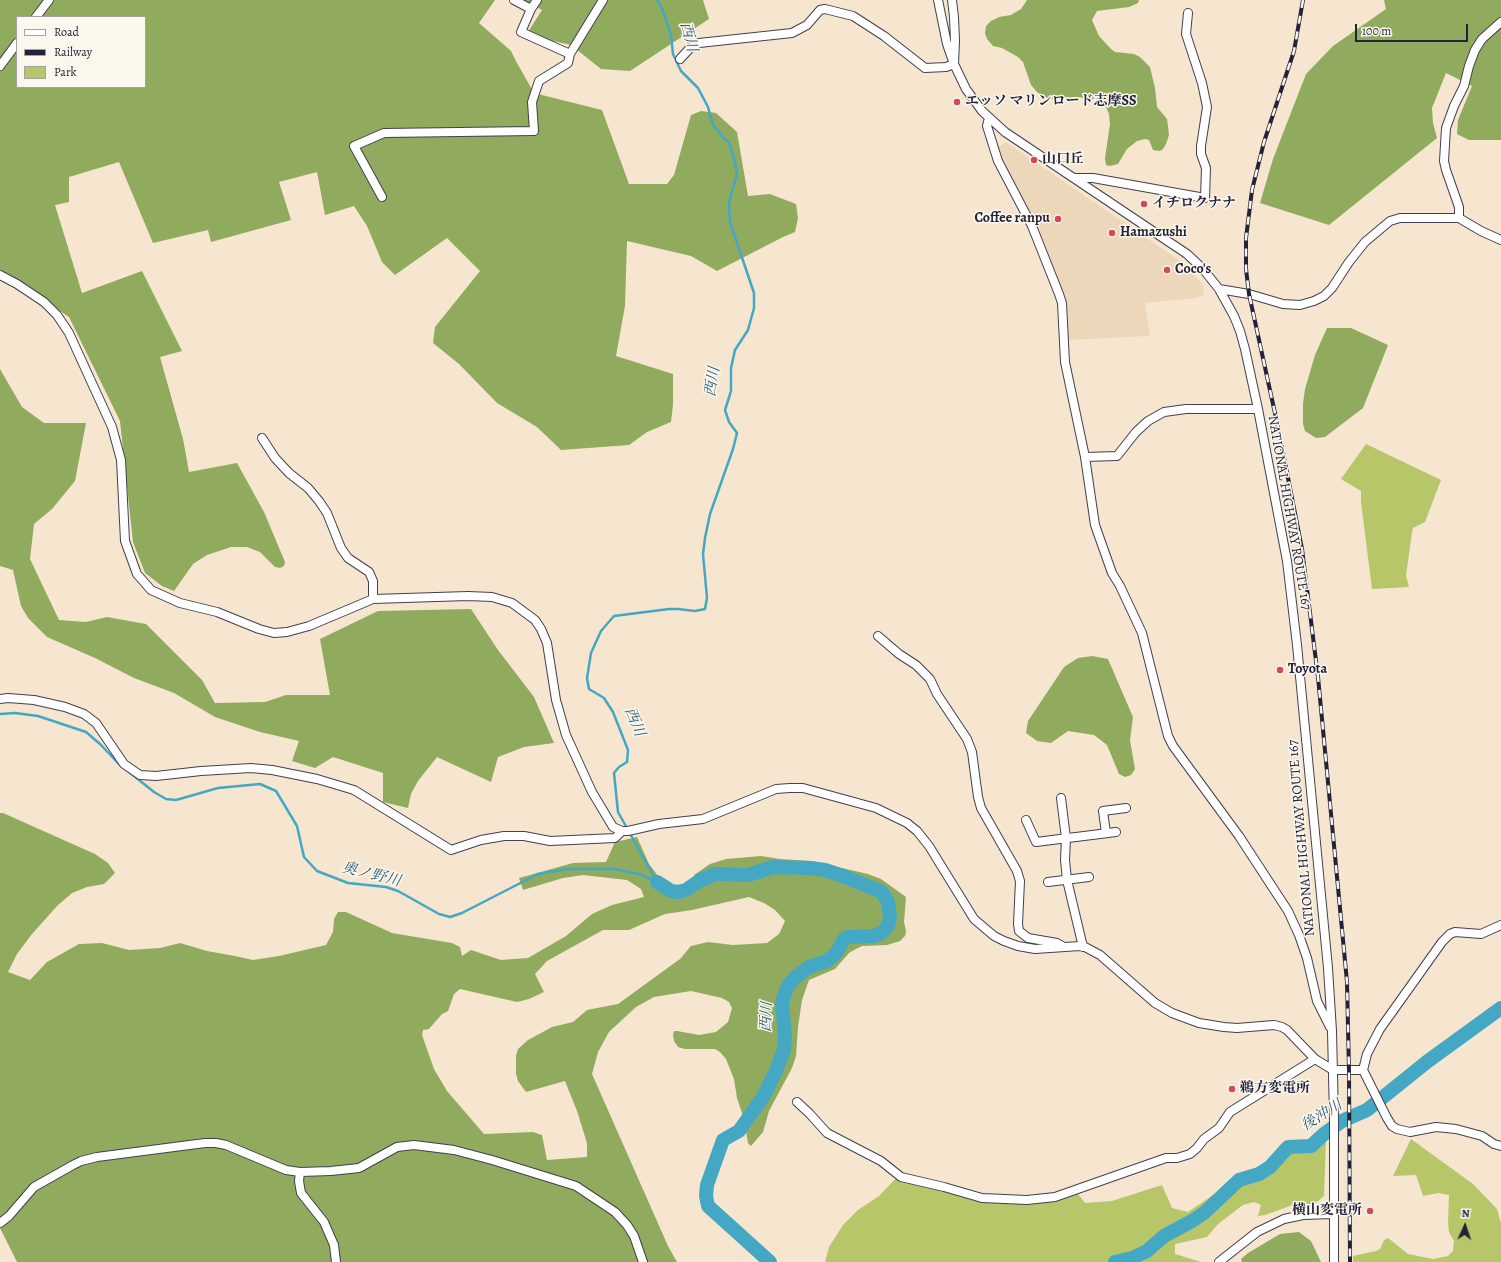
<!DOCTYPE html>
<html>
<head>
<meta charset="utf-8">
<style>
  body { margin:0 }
  #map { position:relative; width:1501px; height:1262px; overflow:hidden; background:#f6e6cf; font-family:Alegreya,serif }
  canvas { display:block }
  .legend { position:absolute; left:16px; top:16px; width:130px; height:72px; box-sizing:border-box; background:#fbf7ec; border:1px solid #a4a2a5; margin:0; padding:5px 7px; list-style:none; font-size:12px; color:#22223b }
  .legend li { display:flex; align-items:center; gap:8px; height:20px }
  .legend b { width:20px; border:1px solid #a4a2a5 }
  .north { position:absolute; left:1445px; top:1206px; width:40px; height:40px; -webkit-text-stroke:3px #fbf7ec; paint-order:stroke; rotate:3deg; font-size:11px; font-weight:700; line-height:16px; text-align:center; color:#22223b }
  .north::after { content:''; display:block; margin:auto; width:14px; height:18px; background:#22223b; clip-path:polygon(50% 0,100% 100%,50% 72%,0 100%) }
  .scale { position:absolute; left:1355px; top:24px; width:113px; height:18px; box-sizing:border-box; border:2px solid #22223b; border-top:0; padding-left:5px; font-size:12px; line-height:14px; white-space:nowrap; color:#22223b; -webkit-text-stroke:3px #fbf7ec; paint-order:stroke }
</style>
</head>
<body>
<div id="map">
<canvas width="1501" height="1262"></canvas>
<ul class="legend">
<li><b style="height:5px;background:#fff"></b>Road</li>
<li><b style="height:5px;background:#22223b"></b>Railway</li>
<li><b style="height:11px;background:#b6c669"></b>Park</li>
</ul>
<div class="north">N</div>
<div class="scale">100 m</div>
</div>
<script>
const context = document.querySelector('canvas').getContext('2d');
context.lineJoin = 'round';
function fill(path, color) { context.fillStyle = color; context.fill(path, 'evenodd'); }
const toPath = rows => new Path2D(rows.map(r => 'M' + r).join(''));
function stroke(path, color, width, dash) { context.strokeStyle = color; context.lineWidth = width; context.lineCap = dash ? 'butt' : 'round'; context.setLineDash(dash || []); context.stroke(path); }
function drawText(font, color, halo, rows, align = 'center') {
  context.font = font + ' Alegreya,"Noto Serif JP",serif'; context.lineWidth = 3; context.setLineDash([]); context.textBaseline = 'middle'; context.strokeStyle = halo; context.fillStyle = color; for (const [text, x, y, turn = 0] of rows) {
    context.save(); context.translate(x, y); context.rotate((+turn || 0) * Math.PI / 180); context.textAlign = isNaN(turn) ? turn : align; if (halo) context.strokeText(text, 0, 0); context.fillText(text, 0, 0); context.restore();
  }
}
fill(toPath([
  [1006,142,1186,265,1203,285,1204,294,1197,298,1145,303,1150,336,1066,340,1066,308,1024,205,997,148]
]), '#edd7bb');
fill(toPath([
  [1366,444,1441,480,1425,522,1413,528,1412,532,1406,576,1409,587,1372,589,1361,502,1361,491,1341,479],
  [1321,1139,1326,1139,1324,1196,1313,1205,1290,1206,1265,1215,1258,1216,1261,1205,1254,1202,1243,1205,1218,1224,1207,1237,1175,1244,1175,1254,1201,1262,825,1262,829,1247,843,1225,858,1210,879,1196,902,1172,941,1182,980,1195,1038,1198,1075,1190,1085,1203,1112,1201,1162,1185,1172,1208,1188,1212,1216,1193,1228,1182,1267,1166,1276,1159,1289,1152,1313,1151],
  [1411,1139,1473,1184,1497,1209,1501,1223,1501,1262,1353,1262,1353,1256,1376,1251,1380,1249,1384,1240,1388,1238,1408,1254,1433,1259,1448,1256,1453,1251,1454,1241,1449,1232,1448,1223,1449,1195,1438,1193,1423,1196,1416,1175,1393,1176]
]), '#b6c669');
fill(toPath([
  [0,0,495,0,479,23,511,51,517,63,534,93,602,110,629,184,667,184,674,175,691,115,701,111,716,113,737,132,748,196,770,194,796,204,798,218,795,232,783,237,717,271,691,256,627,241,625,306,616,356,673,374,673,405,671,422,647,432,629,445,561,450,537,427,497,403,459,364,433,343,435,327,480,271,447,238,395,275,382,262,367,226,354,206,325,215,317,172,279,182,291,220,211,242,208,230,153,243,119,162,69,177,69,202,55,205,82,293,142,271,182,351,160,357,183,439,189,472,237,463,264,512,285,562,284,566,280,568,275,567,260,552,247,547,231,547,207,555,193,564,174,591,162,586,145,573,133,542,120,421,69,317,0,271],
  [17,17,145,17,145,87,17,87],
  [523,0,703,0,709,19,630,71,601,69,571,45,526,35,542,10],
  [1027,0,1139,0,1138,3,1129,7,1097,11,1092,20,1099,36,1111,49,1115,52,1134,54,1140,57,1150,67,1155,88,1157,107,1167,119,1168,126,1169,135,1166,144,1163,149,1160,151,1153,150,1149,140,1145,139,1137,141,1127,149,1118,164,1110,166,1106,165,1105,158,1110,124,1109,114,1106,107,1100,101,1089,98,1076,97,1052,99,1044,97,1037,92,1031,85,1023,62,1018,57,1002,48,993,46,987,39,985,33,986,26,991,21,999,17,1011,15,1021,9],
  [1384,0,1501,0,1501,140,1469,140,1457,134,1458,120,1472,86,1446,73,1432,108,1433,123,1437,138,1329,225,1260,203,1273,159,1306,74,1333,46,1386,9],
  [1327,328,1351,328,1388,345,1363,408,1325,437,1316,438,1305,431,1303,424,1303,404,1305,389,1315,355],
  [0,369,22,407,44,423,86,423,75,481,52,509,34,524,30,559,59,620,86,622,107,617,146,624,202,680,215,703,265,702,286,695,330,695,320,639,378,611,471,609,498,650,534,697,554,743,524,747,498,757,491,782,437,757,418,781,411,794,408,808,383,802,383,773,333,757,315,768,292,761,299,741,260,732,215,717,174,693,134,678,95,658,47,637,28,618,21,606,13,570,0,566],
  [1092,656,1108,659,1133,717,1130,740,1135,769,1131,775,1125,777,1119,774,1107,745,1094,735,1068,731,1051,743,1037,741,1026,733,1028,721,1064,667,1078,658],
  [0,813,3,813,95,854,108,863,115,873,104,884,87,887,72,893,57,906,32,934,17,954,8,972,30,980,47,962,79,944,102,943,129,950,160,948,180,943,207,951,235,956,253,960,279,956,326,945,333,932,334,919,338,912,346,912,392,933,452,943,460,947,462,956,471,950,501,960,528,958,566,936,592,914,612,905,644,897,641,889,627,880,583,875,563,878,523,890,519,878,573,863,606,862,615,842,637,837,649,864,665,885,674,885,680,890,693,883,694,881,694,875,710,864,726,859,761,856,780,859,811,861,868,874,881,879,906,897,904,922,906,931,905,936,900,941,887,945,862,946,854,950,849,953,835,969,809,980,802,1000,798,1027,796,1056,792,1068,769,1111,763,1132,751,1146,748,1143,744,1119,737,1098,734,1079,726,1059,720,1052,715,1049,685,1049,678,1047,674,1041,673,1035,674,1031,677,1031,699,1035,716,1032,728,1022,732,1008,729,1002,722,998,691,991,654,997,636,1007,609,1032,598,1052,592,1074,668,1246,677,1262,17,1262,0,1228],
  [749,897,764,903,775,910,785,921,779,934,767,943,733,945,708,942,691,946,680,959,618,1004,587,1010,573,1022,552,1027,528,1040,518,1049,516,1056,516,1074,518,1081,526,1092,565,1081,577,1111,587,1143,587,1157,547,1160,542,1135,533,1132,484,1134,447,1091,434,1069,422,1035,423,1030,429,1029,442,1014,448,1011,454,994,460,989,517,1002,529,999,544,992,535,974,547,961,603,930,629,930,665,914,692,910],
  [1299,1232,1311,1241,1321,1262,1242,1262,1241,1259,1248,1253,1280,1234]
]), '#90ab5d');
stroke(toPath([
  [657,0,663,11,671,35,673,54,681,71,698,88,708,107,713,125,723,137,729,143,735,162,737,174,729,202,730,222,754,293,754,308,748,330,735,350,731,368,731,391,725,410,729,422,737,433,733,449,710,514,705,538,703,554,707,598,705,609,695,611,678,609,669,609,614,616,601,631,591,653,587,678,589,689,604,698,613,712,628,750,627,762,619,767,614,773,618,812,657,882],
  [0,714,15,713,38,716,86,732,100,744,119,764,154,792,166,799,176,800,218,788,260,784,276,791,297,826,304,857,317,871,348,883,386,887,398,891,439,914,450,917,462,913,538,874,567,869,614,869,639,874,657,882]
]), '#44a7c3', 2.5);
stroke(toPath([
  [657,882,671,891,678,892,686,890,699,881,715,874,748,875,773,867,811,868,825,870,843,876,882,892,888,902,890,917,888,926,884,931,880,934,874,936,848,937,844,939,837,952,832,957,827,961,809,967,797,976,789,984,786,990,782,1003,785,1038,784,1050,776,1071,763,1097,739,1131,723,1140,707,1185,706,1196,708,1206,770,1262],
  [1115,1262,1132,1258,1147,1251,1164,1236,1192,1221,1204,1213,1239,1180,1259,1174,1270,1167,1288,1147,1311,1146,1324,1134,1342,1121,1367,1110,1428,1061,1501,1008]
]), '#44a7c3', 14);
const minor = toPath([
  [514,0,531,9],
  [537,0,531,9,521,32,570,54,603,0],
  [938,0,947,44,954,64,966,89,982,111,1005,132,1187,254,1203,269,1219,289,1234,316,1240,331,1245,349,1258,409,1287,561,1297,645,1328,968,1332,1031,1334,1118,1334,1262],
  [36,17,49,0],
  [680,59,691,47,699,43,792,33,807,25,820,10,825,9,853,16,884,36,925,68,946,67,954,64,955,41,954,17,952,0],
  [0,66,17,43],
  [989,118,987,126,998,161,1032,226,1059,294,1062,303,1065,362,1085,457,1095,525,1112,573,1120,586,1142,633,1168,736,1173,746,1239,836,1288,911,1299,935,1307,958,1317,1001,1330,1027],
  [1074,178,1093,178,1205,198,1206,168,1201,154,1201,146,1207,107,1202,83,1186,34,1188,13],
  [382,197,354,146,384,133,534,131,532,102,539,81,568,63,570,54],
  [1459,218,1459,207,1446,170,1444,161,1446,128,1454,106,1464,86,1469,66,1475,50,1482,39,1501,22],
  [0,275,17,284,44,302,57,315,69,333,112,427,121,460,125,541,137,574,151,590,180,603,217,612,259,629,274,633,287,632,309,626,373,599,468,596,492,597,512,603,535,620,541,629,547,643,556,700,566,735,592,792,613,827,622,831,628,831,659,824,703,819,776,789,790,788,803,788,876,808,907,823,917,831,929,846,974,919,994,936,1004,941,1018,946,1035,949,1080,946,1085,947,1100,955,1155,1003,1172,1013,1199,1023,1224,1027,1237,1028,1274,1025,1282,1027,1287,1030,1315,1059,1333,1070,1363,1070],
  [1219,289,1249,294,1283,304,1300,305,1314,301,1324,296,1332,288,1349,262,1365,242,1390,221,1400,218,1459,218,1481,231,1501,240],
  [262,438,275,458,289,473,308,488,319,501,327,513,341,548,348,558,369,572,373,581,373,599],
  [1085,457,1117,456,1136,432,1148,421,1164,412,1186,409,1258,409],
  [878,636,899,654,916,665,930,679,937,694,967,739,972,752,978,797,981,808,1017,871,1020,881,1018,924,1019,931,1028,938,1057,943,1064,947],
  [0,699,8,698,34,700,65,707,84,714,96,723,124,764,140,775,156,776,201,771,251,768,272,770,317,779,354,790,451,850,481,840,504,836,524,836,550,841,615,838,622,831],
  [1061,798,1066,838,1065,860,1067,880,1083,947],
  [1026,820,1036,842,1116,832],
  [1106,833,1103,811,1126,808],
  [1048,882,1089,877],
  [1501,925,1481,934,1455,932,1450,934,1442,942,1380,1029,1367,1054,1363,1070,1387,1118,1392,1126,1397,1129,1410,1132,1436,1127,1456,1129,1482,1136,1494,1144,1501,1146],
  [797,1102,809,1113,827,1133,881,1161,901,1177,944,1187,982,1198,1027,1200,1055,1197,1166,1158,1177,1158,1190,1154,1197,1148,1204,1139,1219,1128,1230,1112,1315,1059],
  [300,1172,299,1181,301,1193,324,1222,334,1245,336,1262],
  [0,1223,9,1216,34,1187,73,1165,81,1161,97,1157,205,1143,216,1143,226,1145,286,1170,300,1172,331,1171,359,1168,397,1147,414,1145,454,1150,492,1160,576,1186,615,1212,627,1225,634,1236,643,1262],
  [1219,1262,1257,1232,1284,1219,1303,1215,1333,1214]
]);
stroke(minor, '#423f51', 10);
stroke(minor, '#fff', 8);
const rail = toPath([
  [1303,0,1294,51,1264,142,1252,190,1246,238,1246,269,1249,294,1278,427,1302,549,1318,677,1347,982,1349,1071,1350,1262]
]);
stroke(rail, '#22223b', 4);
stroke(rail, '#fbf7ec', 2.5, [8]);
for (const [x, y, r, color] of [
  [957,102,4,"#d1495b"],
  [1034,160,4,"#d1495b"],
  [1144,204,4,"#d1495b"],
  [1058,219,4,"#d1495b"],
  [1112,233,4,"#d1495b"],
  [1167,270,4,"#d1495b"],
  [1280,670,4,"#d1495b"],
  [1232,1089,4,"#d1495b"],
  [1370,1211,4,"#d1495b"]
]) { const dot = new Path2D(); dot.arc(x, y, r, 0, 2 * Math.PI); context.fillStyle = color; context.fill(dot); stroke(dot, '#fbf7ec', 1.5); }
drawText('bold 14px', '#22223b', '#fbf7ec', [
  ["エッソ マリンロード志摩SS",965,102],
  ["山口丘",1042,160],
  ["イチロクナナ",1152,204],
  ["Coffee ranpu",1050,219,"right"],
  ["Hamazushi",1120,233],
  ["Coco's",1175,270],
  ["Toyota",1288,670],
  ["鵜方変電所",1240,1089],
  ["横山変電所",1362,1211,"right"]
], 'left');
drawText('14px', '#22223b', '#fbf7ec', [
  ["NATIONAL HIGHWAY ROUTE 167",1289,513,80],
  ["NATIONAL HIGHWAY ROUTE 167",1302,838,-95]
]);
drawText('italic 15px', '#315e78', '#fbf7ec', [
  ["西川",688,37,75],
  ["西川",713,382,-82],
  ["西川",634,722,67],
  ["奥ノ野川",371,875,14],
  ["西川",767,1017,-87],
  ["後沖川",1322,1116,-32]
]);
</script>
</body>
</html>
